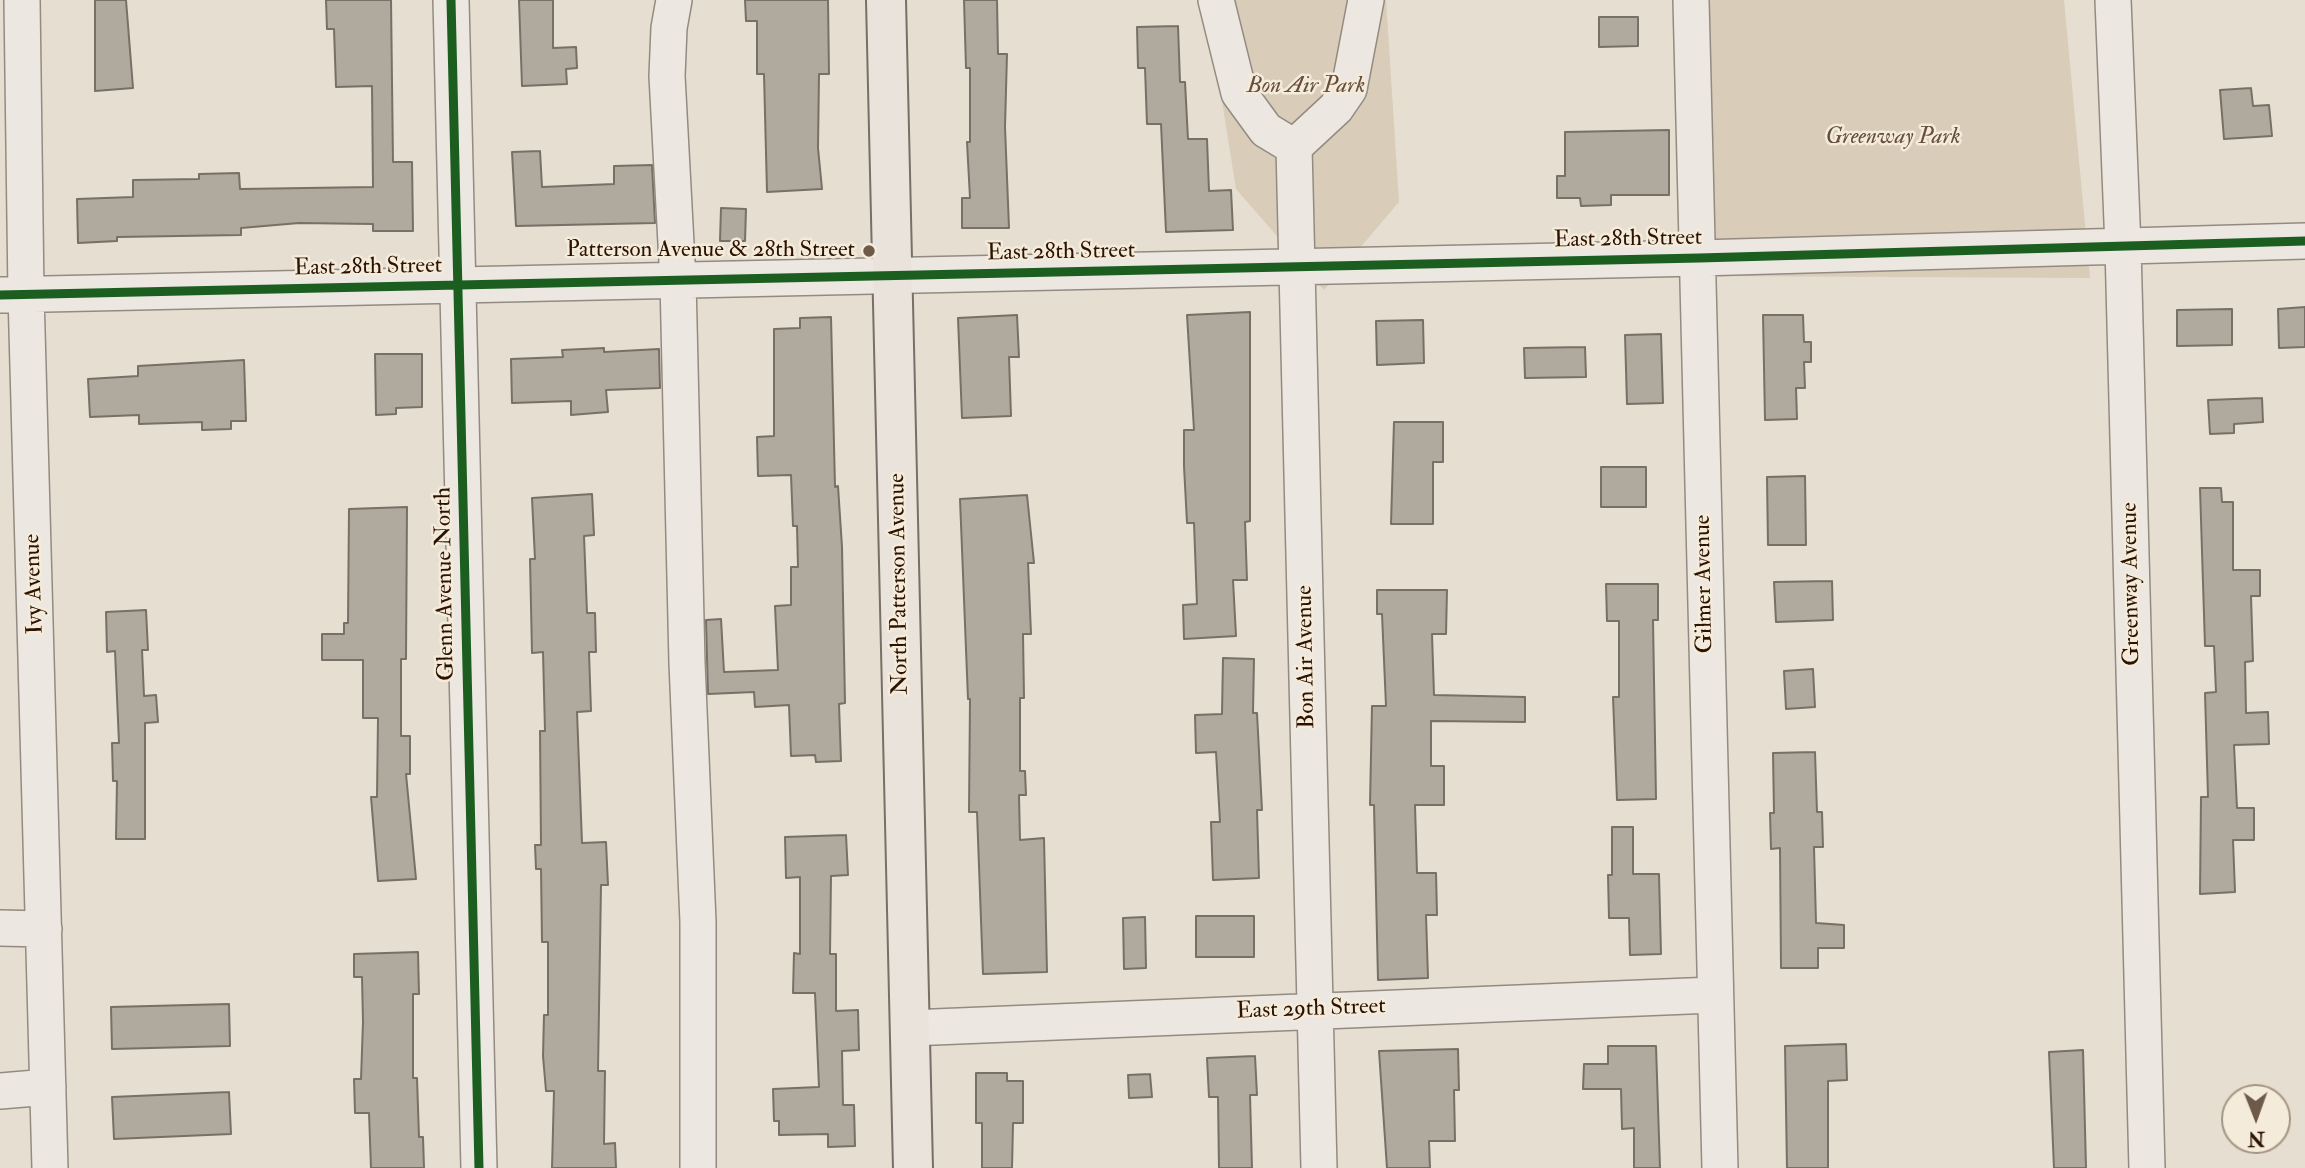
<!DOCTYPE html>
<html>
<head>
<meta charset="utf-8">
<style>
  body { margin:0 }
  #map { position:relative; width:2305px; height:1168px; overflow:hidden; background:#e6ded1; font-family:"IM FELL Double Pica",serif }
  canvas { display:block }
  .north { position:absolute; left:2221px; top:1084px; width:70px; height:70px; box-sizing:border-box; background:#f5ebdb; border:2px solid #a59583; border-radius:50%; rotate:179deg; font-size:19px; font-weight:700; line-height:28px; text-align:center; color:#2c1300 }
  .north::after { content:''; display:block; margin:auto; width:24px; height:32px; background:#6d5a49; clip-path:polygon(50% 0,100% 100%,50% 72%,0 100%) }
</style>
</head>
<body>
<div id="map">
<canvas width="2305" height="1168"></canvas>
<div class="north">N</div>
</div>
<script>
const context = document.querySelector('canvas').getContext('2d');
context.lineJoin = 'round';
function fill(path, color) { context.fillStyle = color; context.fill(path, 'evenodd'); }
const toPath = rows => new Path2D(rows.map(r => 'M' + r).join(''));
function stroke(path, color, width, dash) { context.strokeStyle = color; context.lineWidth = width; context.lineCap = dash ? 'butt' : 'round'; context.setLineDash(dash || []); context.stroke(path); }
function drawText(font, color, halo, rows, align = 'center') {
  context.font = font + ' "IM FELL Double Pica",serif'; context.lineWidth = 5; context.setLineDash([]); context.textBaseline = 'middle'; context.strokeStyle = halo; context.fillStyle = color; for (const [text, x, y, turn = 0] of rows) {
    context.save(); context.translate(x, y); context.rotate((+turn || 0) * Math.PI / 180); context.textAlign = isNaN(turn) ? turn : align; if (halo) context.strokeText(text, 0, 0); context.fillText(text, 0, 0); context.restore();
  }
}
fill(toPath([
  [1206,0,1386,0,1399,202,1324,290,1236,189],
  [1706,0,2064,0,2090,278,1714,276]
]), '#d9ccb9');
const building = toPath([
  [95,0,126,0,133,88,95,91,95,0],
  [326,0,391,0,393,162,412,162,413,231,373,231,373,224,299,223,241,228,241,235,117,237,117,241,78,243,77,199,133,197,133,180,199,179,199,174,239,173,240,189,373,187,372,86,336,87,334,29,327,29,326,0],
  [519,0,553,0,553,48,576,47,577,68,566,69,567,84,522,86,519,0],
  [745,0,828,0,829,74,819,74,818,148,822,189,767,192,764,74,757,74,757,21,746,21,745,0],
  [964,0,997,0,998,54,1007,54,1005,127,1009,228,962,228,962,198,970,198,967,142,970,142,970,68,966,68,964,0],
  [1599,17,1638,17,1638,46,1599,47,1599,17],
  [1178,26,1180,82,1185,82,1188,139,1207,139,1209,191,1231,190,1233,230,1166,232,1161,124,1147,124,1145,68,1138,68,1137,27,1178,26],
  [2251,88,2253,106,2269,105,2272,136,2224,139,2220,90,2251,88],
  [1669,130,1669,195,1611,195,1611,205,1581,206,1580,198,1557,198,1557,176,1565,176,1565,132,1669,130],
  [540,151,542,187,614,184,614,166,652,165,655,223,516,226,512,152,540,151],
  [721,208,746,209,745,241,720,241,721,208],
  [2305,307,2305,347,2279,348,2278,309,2305,307],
  [2232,309,2232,345,2177,346,2177,310,2232,309],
  [1250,312,1250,521,1245,522,1247,580,1233,580,1236,636,1184,639,1183,605,1197,604,1194,523,1187,523,1184,466,1184,430,1194,430,1187,315,1250,312],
  [1017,315,1019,357,1009,357,1011,416,962,418,958,318,1017,315],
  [1763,315,1803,315,1804,342,1811,342,1811,362,1804,362,1805,388,1796,388,1797,419,1765,420,1763,315],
  [831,317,835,487,838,486,842,547,845,703,839,704,841,761,816,762,815,755,791,756,789,705,755,707,754,692,708,694,706,620,721,619,724,672,778,670,775,606,791,605,791,567,798,567,797,526,793,526,791,475,758,476,757,437,774,436,774,329,800,328,800,318,831,317],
  [1423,320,1424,363,1377,365,1376,321,1423,320],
  [1661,334,1663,403,1627,404,1625,335,1661,334],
  [1585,347,1586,377,1525,378,1524,348,1585,347],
  [604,348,604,352,659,349,660,388,606,390,608,412,571,415,571,401,512,403,511,359,563,357,562,350,604,348],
  [375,354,422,354,422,407,396,408,396,414,376,415,375,354],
  [244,360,246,421,231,421,231,429,202,430,202,422,139,424,139,415,90,417,88,379,138,376,138,366,244,360],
  [2262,398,2263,422,2234,424,2234,433,2210,434,2208,400,2262,398],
  [1394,422,1443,422,1443,462,1433,462,1433,524,1391,524,1394,422],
  [1601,467,1646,467,1646,507,1601,507,1601,467],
  [1805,476,1806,545,1768,545,1767,477,1805,476],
  [2200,488,2221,488,2222,502,2233,502,2233,570,2260,570,2260,596,2251,596,2253,661,2245,662,2246,713,2268,712,2269,744,2234,745,2237,808,2254,808,2254,840,2233,840,2235,892,2200,894,2201,797,2208,797,2205,693,2216,692,2214,646,2205,646,2200,488],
  [592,494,594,535,584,536,587,613,595,613,596,652,589,652,591,711,577,712,582,843,606,842,608,885,601,885,598,1071,605,1071,604,1144,615,1143,616,1168,552,1168,554,1091,546,1091,543,1056,544,1015,548,1015,548,942,542,942,541,869,536,869,535,845,541,845,540,731,545,731,543,652,532,653,530,559,535,559,532,498,592,494],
  [1027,495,1034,563,1028,563,1031,634,1023,634,1024,698,1020,698,1020,771,1025,771,1026,795,1019,795,1020,840,1044,838,1047,972,983,974,977,812,969,812,970,699,968,699,960,499,1027,495],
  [407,507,406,659,401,659,401,736,410,736,410,774,406,774,416,879,378,881,371,797,377,797,378,718,363,718,363,660,322,660,322,634,344,634,344,623,348,623,349,509,407,507],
  [1832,581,1833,620,1776,622,1774,582,1832,581],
  [1606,584,1658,584,1658,620,1653,620,1656,799,1617,800,1613,697,1619,697,1619,621,1607,621,1606,584],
  [1377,590,1447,590,1446,634,1432,634,1434,695,1525,697,1525,722,1431,721,1431,766,1444,766,1444,805,1415,805,1417,873,1436,873,1437,915,1426,915,1428,978,1378,980,1374,805,1370,805,1372,706,1386,706,1382,614,1377,614,1377,590],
  [146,610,148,650,142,650,144,696,156,695,158,722,145,723,145,839,116,839,117,781,113,781,112,743,119,743,115,651,107,652,106,612,146,610],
  [1223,658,1254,659,1253,713,1257,713,1262,810,1257,810,1259,878,1213,880,1211,822,1220,822,1216,752,1196,753,1195,715,1222,714,1223,658],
  [1813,669,1815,707,1786,709,1784,671,1813,669],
  [1815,752,1817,812,1822,812,1823,847,1814,847,1816,923,1844,925,1844,948,1818,948,1818,968,1781,968,1780,848,1771,849,1770,813,1774,813,1773,753,1815,752],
  [1612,827,1633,827,1633,874,1659,874,1661,954,1630,955,1629,918,1609,918,1608,875,1612,875,1612,827],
  [846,835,848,875,831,876,830,954,836,954,836,1011,858,1010,859,1050,842,1051,843,1105,854,1105,855,1146,828,1147,828,1134,779,1135,779,1121,774,1121,773,1089,819,1087,815,993,793,993,794,953,800,954,800,877,786,878,785,837,846,835],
  [1196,916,1254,916,1254,957,1196,957,1196,916],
  [1145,917,1146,968,1124,969,1123,918,1145,917],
  [418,952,419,994,413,994,413,1078,417,1078,419,1137,423,1137,424,1168,371,1168,369,1113,355,1113,354,1079,361,1079,363,1022,362,977,354,977,354,954,418,952],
  [229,1004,230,1046,112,1049,111,1007,229,1004],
  [1846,1044,1847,1080,1828,1081,1828,1168,1787,1168,1785,1046,1846,1044],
  [1608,1046,1656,1046,1660,1168,1634,1168,1634,1128,1622,1129,1621,1089,1583,1089,1584,1064,1608,1064,1608,1046],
  [1458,1049,1459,1090,1454,1090,1455,1141,1429,1141,1430,1168,1387,1168,1379,1051,1458,1049],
  [2083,1050,2086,1168,2054,1168,2049,1052,2083,1050],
  [1255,1056,1257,1095,1250,1095,1252,1168,1219,1168,1218,1097,1209,1097,1207,1058,1255,1056],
  [976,1073,1007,1073,1007,1081,1023,1081,1023,1123,1013,1123,1012,1168,982,1168,982,1123,976,1123,976,1073],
  [1150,1074,1152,1097,1129,1098,1128,1075,1150,1074],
  [229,1092,231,1134,114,1139,112,1097,229,1092]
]);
fill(building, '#b0a99e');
stroke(building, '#786f66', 2);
const minor = toPath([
  [22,0,26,294,50,1168],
  [451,0,479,1168],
  [674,0,669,28,667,76,678,281,687,663,698,922,698,1168],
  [1216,0,1239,93,1266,130,1294,147],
  [1691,0,1720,1168],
  [2113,0,2123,247,2147,1168],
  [1294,147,1319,1168],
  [1294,147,1336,108,1349,89,1366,0],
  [0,295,1699,258,2305,241],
  [0,928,44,929],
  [910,1028,1713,995],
  [0,1091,48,1087]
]);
const major = toPath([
  [886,0,913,1168]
]);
stroke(minor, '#938b81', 38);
stroke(major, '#786f66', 42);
stroke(minor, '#ece7e0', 35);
stroke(major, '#e9e3db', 38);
stroke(toPath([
  [451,0,479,1168],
  [0,295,1699,258,2305,241]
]), '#1b5e20', 9);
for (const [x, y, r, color] of [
  [869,251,7,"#6d5a49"]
]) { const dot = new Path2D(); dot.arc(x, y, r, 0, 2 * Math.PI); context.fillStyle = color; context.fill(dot); stroke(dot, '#f5ebdb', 2.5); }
drawText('italic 23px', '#654e3a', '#f5ebdb', [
  ["Bon Air Park",1306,87],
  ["Greenway Park",1893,138]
]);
drawText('23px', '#2c1300', '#f5ebdb', [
  ["East 28th Street",1628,240,-1],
  ["East 28th Street",1061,253,-1],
  ["East 28th Street",368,268,-1],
  ["Ivy Avenue",35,584,-92],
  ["Glenn Avenue North",446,584,-91],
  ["North Patterson Avenue",900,584,-91],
  ["Gilmer Avenue",1705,584,-91],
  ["Greenway Avenue",2132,584,-91],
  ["Bon Air Avenue",1307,657,-91],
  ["East 29th Street",1311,1010,-2]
]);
drawText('23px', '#2c1300', '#f5ebdb', [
  ["Patterson Avenue & 28th Street",855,251]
], 'right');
</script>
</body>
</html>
